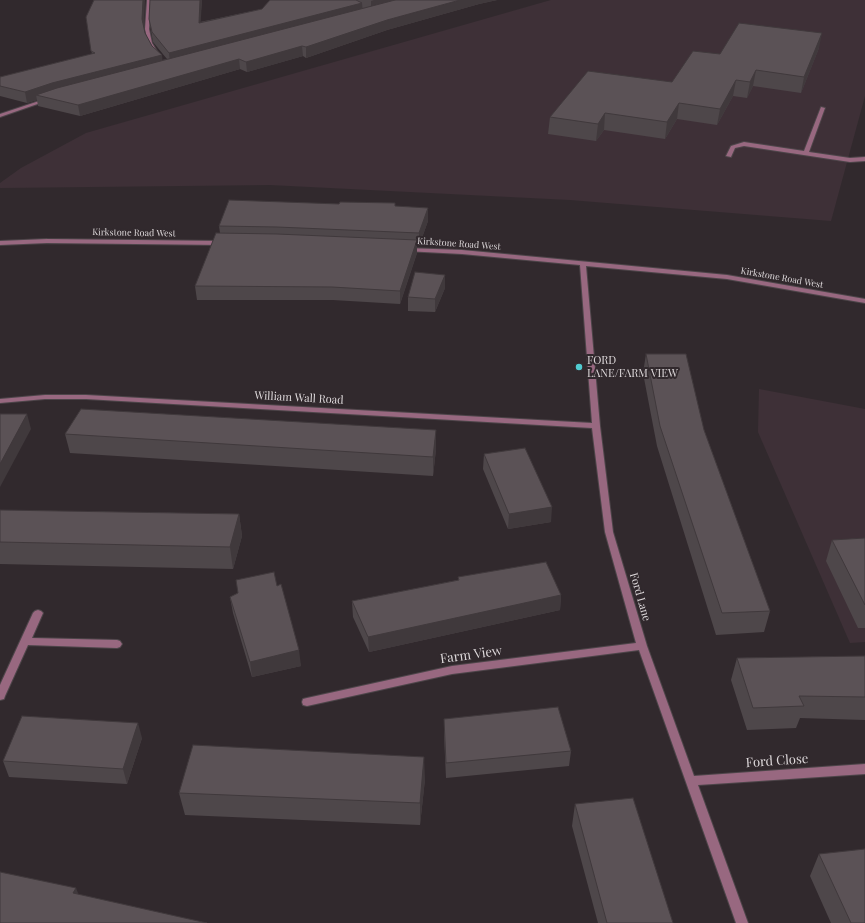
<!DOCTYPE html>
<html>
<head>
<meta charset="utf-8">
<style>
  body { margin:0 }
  canvas { display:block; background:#31292d }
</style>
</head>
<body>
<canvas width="865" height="923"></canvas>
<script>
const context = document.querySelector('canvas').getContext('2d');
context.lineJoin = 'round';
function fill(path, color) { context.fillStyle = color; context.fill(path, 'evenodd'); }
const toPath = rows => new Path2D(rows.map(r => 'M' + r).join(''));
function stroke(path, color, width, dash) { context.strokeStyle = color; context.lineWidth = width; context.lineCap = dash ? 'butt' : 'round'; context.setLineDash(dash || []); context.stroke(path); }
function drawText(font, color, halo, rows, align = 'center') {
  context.font = font + ' "Playfair Display",serif'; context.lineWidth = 4; context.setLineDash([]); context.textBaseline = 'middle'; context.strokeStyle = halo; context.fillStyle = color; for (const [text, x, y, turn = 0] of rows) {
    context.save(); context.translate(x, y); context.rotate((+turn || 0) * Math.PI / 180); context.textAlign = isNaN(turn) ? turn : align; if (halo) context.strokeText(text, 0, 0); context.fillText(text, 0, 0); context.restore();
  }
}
fill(toPath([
  [551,0,865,0,865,96,831,221,570,200,270,185,0,188,0,183,21,168,86,133],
  [759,389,865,409,865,642,850,643,758,432]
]), '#3e3037');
const service = toPath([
  [821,107,825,108,809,152,850,158,865,157,865,161,850,162,744,146,735,148,731,157,726,156,731,146,744,142,804,151,821,107]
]);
const minor = toPath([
  [147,0,151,0,149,29,152,43,158,53,156,54,154,54,148,43,145,29,147,0],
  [45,99,49,100,0,117,0,114,45,99],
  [47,239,223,241,226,243,223,245,47,243,0,245,0,241,47,239],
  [407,248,462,250,727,275,865,299,865,303,727,279,586,266,600,426,613,532,647,646,694,776,865,764,865,774,698,785,748,923,736,923,639,650,452,674,307,706,303,705,302,702,303,699,307,698,452,666,636,643,605,532,592,428,86,399,45,399,0,403,0,399,45,395,86,395,592,423,580,265,462,254,405,251,405,249,407,248],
  [38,610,41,611,43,613,32,638,117,640,120,641,122,644,120,647,117,648,28,645,5,696,4,699,0,700,0,685,33,613,35,611,38,610]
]);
stroke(service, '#4d4549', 2);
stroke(minor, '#4d4549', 2);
fill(service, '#986880');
fill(minor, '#986880');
fill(toPath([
  [150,0,202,0,200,22,262,9,270,0,497,0,479,4,387,30,306,58,303,56,247,72,240,69,80,116,38,106,37,100,27,103,0,96,0,77,92,54,86,17,144,27,145,33,152,46,162,60,167,59,153,42,149,19],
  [819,48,801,93,753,86,747,98,733,96,717,125,677,119,665,139,604,130,596,141,548,134,550,117,672,82,720,54],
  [395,206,428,208,428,221,419,246,417,246,417,253,400,304,333,300,197,300,195,286,220,233,219,226],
  [445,288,435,312,408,311,408,297],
  [646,354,704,430,770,611,764,632,716,635,657,446,643,373],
  [65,434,436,449,433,476,70,453],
  [484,454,551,522,508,529,483,469],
  [0,510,239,514,242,536,233,569,0,564],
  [865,538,865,628,858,628,826,561,832,540],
  [458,577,561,595,560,610,369,652,353,617,352,601,458,580],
  [277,586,301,666,252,677,233,613,230,597,238,593],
  [865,656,865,720,800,718,796,728,747,730,731,680,737,658],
  [444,719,571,751,569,766,446,778,444,735],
  [142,738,127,784,9,777,3,761],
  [425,779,420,825,185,815,179,793],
  [575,804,673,923,598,923,572,826],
  [819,854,865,923,831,923,810,876]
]), '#4e474a');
fill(toPath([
  [143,0,145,0,144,29,142,19],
  [200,0,202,0,200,33,199,23],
  [374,0,412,0,371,10,371,1],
  [460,0,497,0,479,4,387,30,306,58,306,47,387,20],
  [362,3,363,13,170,63,169,53],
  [822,33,819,48,801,93,804,77],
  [302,46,303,56,247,72,246,62],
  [162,55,163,65,36,95,37,100,27,103,25,92,52,83],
  [239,59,240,69,80,116,78,105],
  [756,70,753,86,747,98,750,82],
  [736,80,733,96,717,125,720,109],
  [679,103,677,119,665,139,667,122],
  [605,113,604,130,596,141,598,124],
  [428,208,428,221,419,246,419,233],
  [417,240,417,253,400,304,400,291],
  [445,275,445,288,435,312,435,299],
  [27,414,31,429,0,487,0,464],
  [436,430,436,449,433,476,433,457],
  [552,507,551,522,508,529,509,514],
  [239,514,242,536,233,569,230,547],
  [561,595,560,610,369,652,368,637],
  [299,650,301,666,252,677,250,662],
  [138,723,142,738,127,784,123,769],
  [424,757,425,779,420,825,420,803],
  [76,888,84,908,73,893]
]), '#40393c');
const building = toPath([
  [94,0,143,0,142,19,145,33,152,46,162,55,52,83,25,92,0,86,0,77,95,53,91,51,86,17,94,0],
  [150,0,200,0,199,23,262,9,270,0,356,0,362,3,169,53,152,32,149,19,150,0],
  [395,0,460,0,387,20,306,47,302,46,246,62,239,59,78,105,36,95,57,88,395,0],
  [739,23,822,33,804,77,756,70,750,82,736,80,720,109,679,103,667,122,605,113,598,124,550,117,588,71,672,82,693,51,720,54,739,23],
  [229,200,339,204,340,202,395,203,395,206,428,208,419,233,277,227,219,226,229,200],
  [216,233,277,234,417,240,400,291,332,287,195,286,216,233],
  [415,272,445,275,435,299,408,297,415,272],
  [646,354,686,354,704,430,770,611,722,613,660,426,646,354],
  [81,409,436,430,433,457,65,434,81,409],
  [0,414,27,414,0,464,0,414],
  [525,448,552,507,509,514,484,454,525,448],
  [0,510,239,514,230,547,0,542,0,510],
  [865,538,865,605,832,540,865,538],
  [546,562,561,595,368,637,352,601,459,580,458,577,546,562],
  [274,572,277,586,281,584,299,650,250,662,230,597,238,593,236,580,274,572],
  [865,656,865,697,799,696,804,706,753,708,737,658,865,656],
  [558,707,571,751,446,763,444,719,558,707],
  [22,716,138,723,123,769,3,761,22,716],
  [193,745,424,757,420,803,179,793,193,745],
  [633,798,673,923,607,923,575,804,633,798],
  [865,849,865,923,851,923,819,854,865,849],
  [0,872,76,888,73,893,207,923,0,923,0,872]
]);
fill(building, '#5b5256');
stroke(building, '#40393c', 1);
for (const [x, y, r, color] of [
  [579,367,4,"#51ccd1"]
]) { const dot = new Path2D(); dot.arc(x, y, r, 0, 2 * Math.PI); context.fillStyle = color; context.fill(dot); stroke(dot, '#31292d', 1.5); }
drawText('9px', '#ded9db', '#31292d', [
  ["Kirkstone Road West",134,233,1],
  ["Kirkstone Road West",459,244,4],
  ["Kirkstone Road West",782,278,10]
]);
drawText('11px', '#ded9db', '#31292d', [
  ["FORD",587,361],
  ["LANE/FARM VIEW",587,374]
], 'left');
drawText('11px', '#ded9db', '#31292d', [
  ["William Wall Road",299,398,3],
  ["Ford Lane",640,597,74]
]);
drawText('13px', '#ded9db', '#31292d', [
  ["Farm View",471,655,-8],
  ["Ford Close",777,761,-4]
]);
</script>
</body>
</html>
